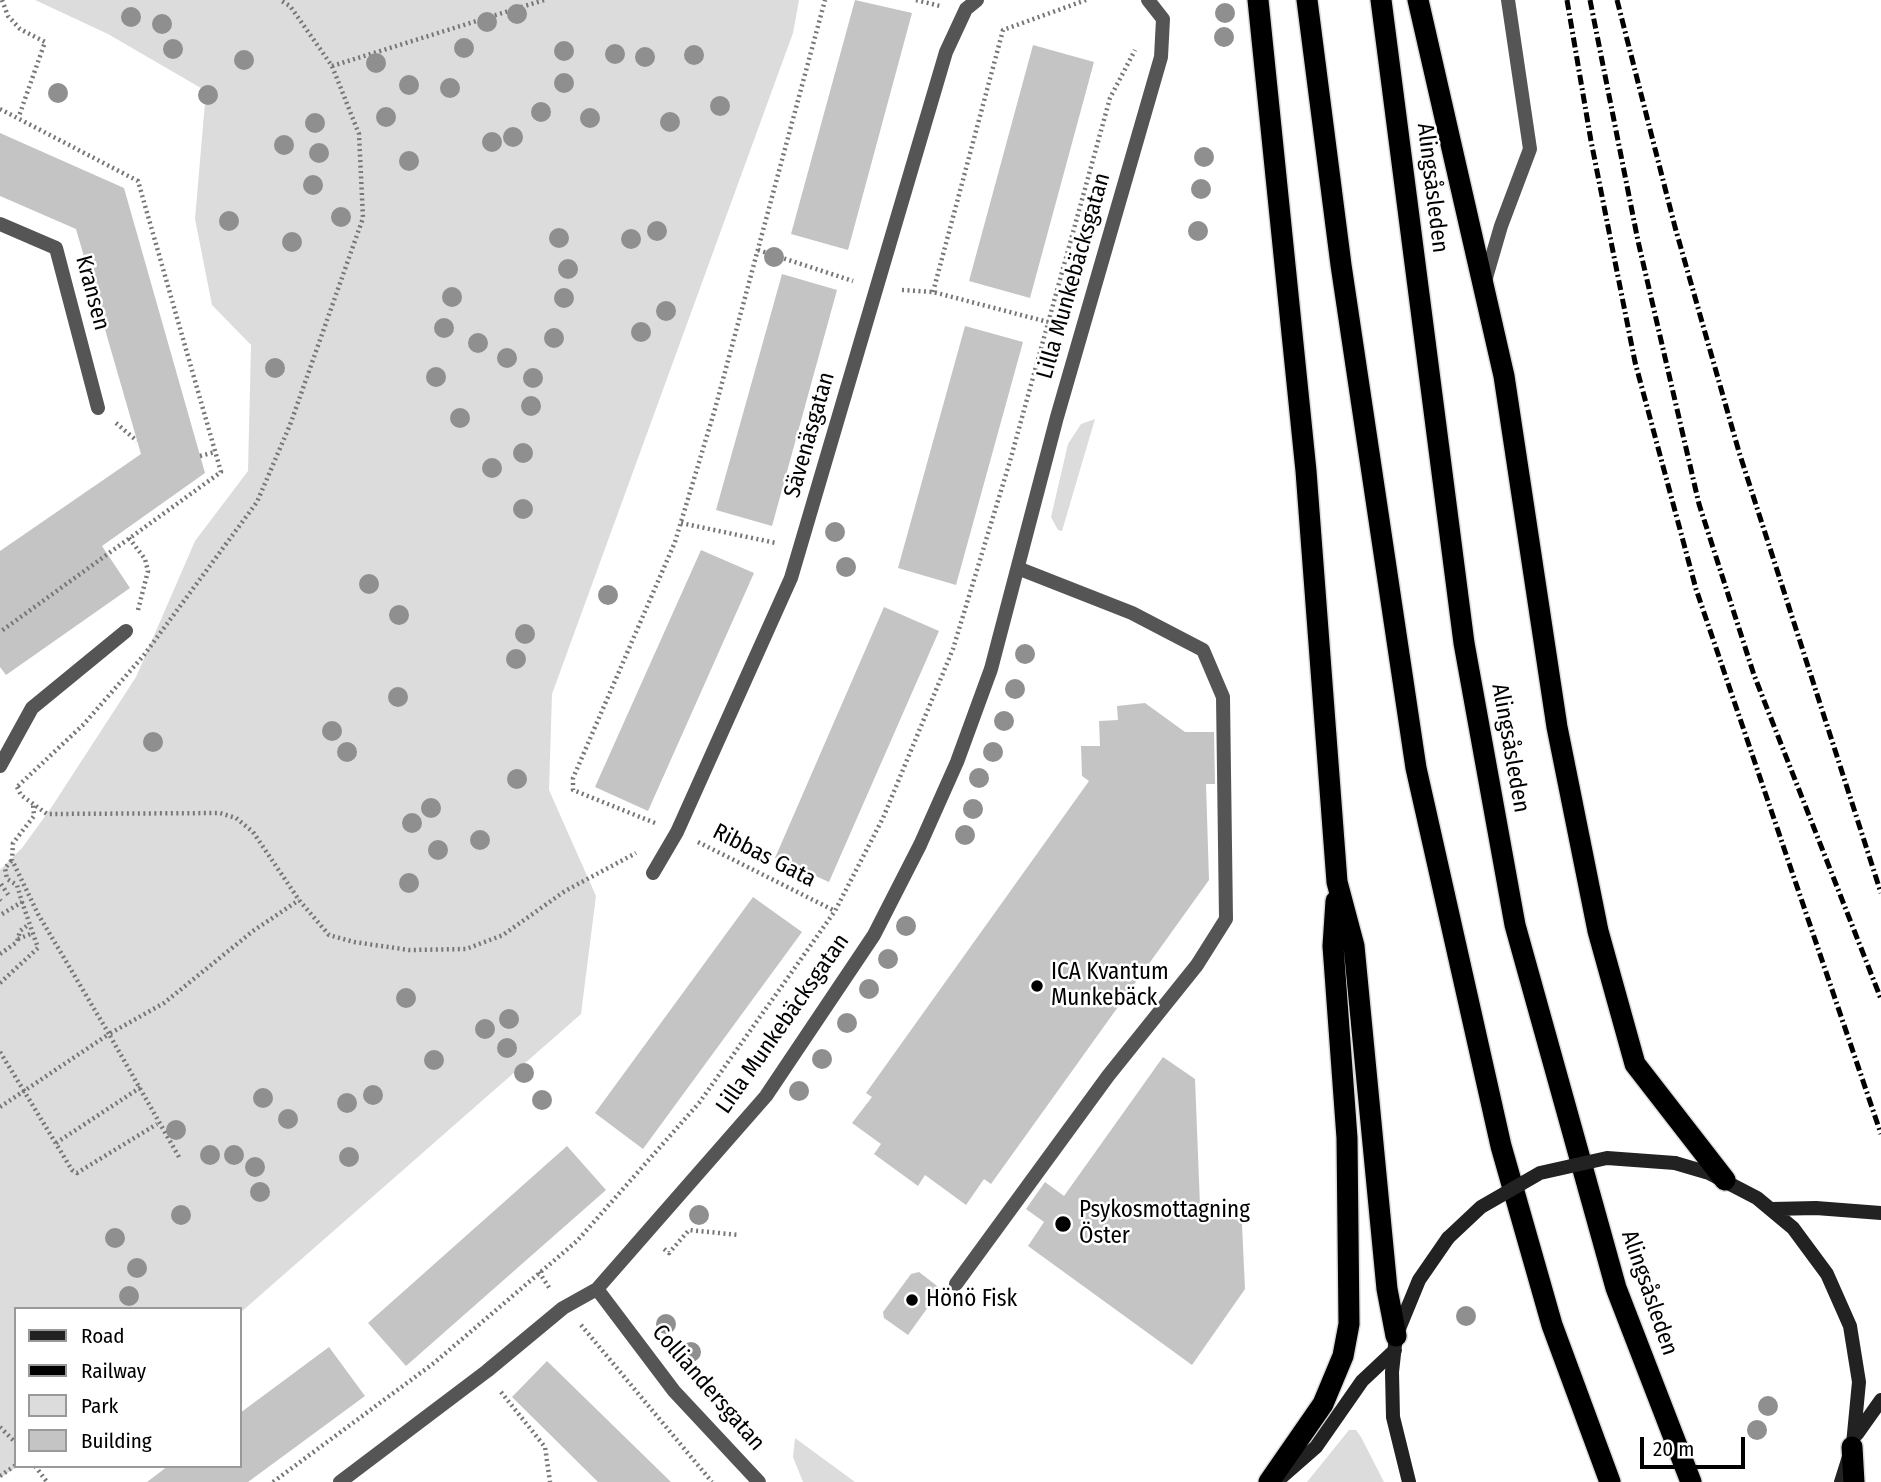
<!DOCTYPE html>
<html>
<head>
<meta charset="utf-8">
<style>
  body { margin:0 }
  #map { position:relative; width:1881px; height:1482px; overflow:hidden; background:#fff; font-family:"Fira Sans Condensed",sans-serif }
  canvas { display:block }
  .legend { position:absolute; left:14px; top:1307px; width:228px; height:161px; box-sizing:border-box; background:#fff; border:2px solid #999; margin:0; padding:9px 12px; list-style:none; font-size:21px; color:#000 }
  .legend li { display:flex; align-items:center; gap:14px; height:35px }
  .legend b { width:35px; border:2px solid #999 }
  .scale { position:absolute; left:1640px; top:1437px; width:105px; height:32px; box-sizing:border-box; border:4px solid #000; border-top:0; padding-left:9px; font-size:21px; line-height:24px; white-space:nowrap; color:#000; -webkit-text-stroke:5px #fff; paint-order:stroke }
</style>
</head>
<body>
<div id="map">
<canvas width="1881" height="1482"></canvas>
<ul class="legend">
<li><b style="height:9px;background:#222"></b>Road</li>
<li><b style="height:9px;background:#000"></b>Railway</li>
<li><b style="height:19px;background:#dcdcdc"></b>Park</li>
<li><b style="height:19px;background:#c4c4c4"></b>Building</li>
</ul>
<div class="scale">20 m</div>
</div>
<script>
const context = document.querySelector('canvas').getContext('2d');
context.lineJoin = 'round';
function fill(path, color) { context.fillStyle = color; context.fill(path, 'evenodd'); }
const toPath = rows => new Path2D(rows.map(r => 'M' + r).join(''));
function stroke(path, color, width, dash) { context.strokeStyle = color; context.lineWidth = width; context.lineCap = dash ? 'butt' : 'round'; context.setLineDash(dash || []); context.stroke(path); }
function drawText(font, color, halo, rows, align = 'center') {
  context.font = font + ' "Fira Sans Condensed",sans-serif'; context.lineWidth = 5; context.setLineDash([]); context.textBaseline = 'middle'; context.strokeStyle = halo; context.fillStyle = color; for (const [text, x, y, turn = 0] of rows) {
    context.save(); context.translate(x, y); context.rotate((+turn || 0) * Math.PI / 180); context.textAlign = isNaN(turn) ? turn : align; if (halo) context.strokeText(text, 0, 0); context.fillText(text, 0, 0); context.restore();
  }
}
fill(toPath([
  [35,0,799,0,793,33,552,694,549,790,596,896,581,1014,240,1313,240,1309,16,1309,18,1466,0,1478,0,870,22,848,51,808,136,677,195,541,248,471,251,345,212,305,195,219,206,91,108,34],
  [1095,419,1062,531,1058,530,1051,517,1068,444,1081,424],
  [1349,1430,1356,1430,1361,1437,1384,1482,1307,1482],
  [795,1438,855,1482,803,1482,793,1457]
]), '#dcdcdc');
fill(toPath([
  [855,0,912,13,848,250,791,234],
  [1033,45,1094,62,1030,298,969,281],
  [0,133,124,188,205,473,102,546,130,588,6,675,0,667,0,551,141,454,76,229,0,196],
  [782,274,837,290,772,526,716,510],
  [965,326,1023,342,956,585,898,568],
  [701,550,754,573,648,811,595,787],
  [884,607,939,631,829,882,775,858],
  [1145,703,1185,732,1214,732,1215,784,1206,784,1209,880,991,1184,984,1179,966,1205,925,1175,918,1186,874,1154,881,1144,852,1123,872,1097,866,1093,1089,781,1082,776,1081,746,1100,746,1099,721,1118,720,1117,706],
  [753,897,802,932,643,1149,595,1113],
  [1163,1057,1195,1079,1200,1205,1241,1203,1245,1289,1192,1365,1028,1246,1044,1222,1026,1209,1045,1182,1064,1196],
  [567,1146,606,1190,406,1366,368,1323],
  [919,1272,941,1289,908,1335,884,1318,883,1312,911,1274],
  [329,1347,365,1396,248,1482,147,1482,168,1466,240,1466,240,1413],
  [547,1361,671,1482,598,1482,512,1397]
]), '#c4c4c4');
const highway = toPath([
  [1258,0,1306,471,1337,882,1354,946,1387,1289,1396,1336],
  [1307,0,1341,265,1416,768,1501,1146,1552,1325,1610,1482],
  [1381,0,1464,643,1515,925,1616,1288,1691,1482],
  [1418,0,1504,376,1557,727,1598,931,1635,1064,1725,1180],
  [1852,1447,1854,1482],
  [1269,1482,1323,1404,1343,1356,1349,1324,1347,1138,1333,946,1336,901]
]);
stroke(highway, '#dbdbdb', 24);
stroke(toPath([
  [2,0,8,16,20,29,45,42,19,116],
  [916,0,940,6],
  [332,66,544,0],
  [0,109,138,181,221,472,0,632],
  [758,250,853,281],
  [902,290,933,292,1048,322],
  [933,292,1003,30,1086,0],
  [116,423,137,441],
  [200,456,215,452],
  [681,523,776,543],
  [129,538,145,559,148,571,138,610],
  [18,786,84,724,144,655,257,502,290,425,363,218,359,134,332,66,290,6,280,0],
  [17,787,21,795,47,814,220,813,236,818,253,832,299,900,329,935,354,942,409,950,466,949,503,935,565,891,636,853],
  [655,823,573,790,573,778,675,542,715,409,825,0],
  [698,842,835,911],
  [1,884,9,896],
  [0,900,1,901],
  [2,914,22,902,17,885,7,879,5,868,12,860],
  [18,939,33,933],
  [0,954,17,942,20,931,29,924],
  [0,983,38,948,22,902],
  [0,1052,24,1091,109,1034,38,914,12,860,13,843,34,816,33,804],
  [0,1107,24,1091,72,1170,77,1173,157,1124],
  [56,1143,141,1087],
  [179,1157,109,1034,164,1003,253,931,299,900],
  [664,1249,669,1253,689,1230,739,1235],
  [539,1272,550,1289],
  [581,1325,712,1482],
  [501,1392,545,1447,550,1482],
  [0,1427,16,1443],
  [35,1466,47,1482],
  [0,1476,16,1465],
  [273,1482,434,1363,577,1241,699,1103,835,911,883,818,953,649,1010,461,1110,98,1135,50]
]), '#777', 4.5, [2, 3.5]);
stroke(toPath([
  [1485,281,1501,226,1530,149,1508,0],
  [0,766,32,708,126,631],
  [956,1284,1108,1076,1197,965,1226,919,1223,697,1203,650,1132,613,1020,569]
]), '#555', 14);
stroke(toPath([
  [0,224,56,248,98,408],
  [653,873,677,832,791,578,946,52,966,9,977,0],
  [597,1289,674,1391,759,1482],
  [340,1482,487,1371,563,1308,597,1289,766,1096,874,935,920,845,957,762,991,669,1057,417,1161,57,1163,19,1148,0]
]), '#555', 14);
stroke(toPath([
  [1675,1163,1709,1173,1757,1198,1793,1228,1827,1274,1850,1326,1859,1382,1853,1444,1841,1482],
  [1772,1209,1816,1208,1881,1213],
  [1857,1434,1881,1400],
  [1276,1482,1316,1447,1362,1381,1395,1350],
  [1409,1482,1393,1417,1392,1372,1396,1336,1419,1280,1448,1238]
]), '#222', 14);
stroke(highway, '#000', 21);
stroke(toPath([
  [1567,0,1591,141,1635,362,1696,589,1881,1134],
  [1590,0,1638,241,1699,504,1754,675,1881,999],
  [1617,0,1675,227,1739,452,1881,893]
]), '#000', 5, [10, 3.5, 2, 3.5]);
stroke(toPath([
  [1448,1238,1481,1207,1540,1173,1607,1158,1675,1163]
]), '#222', 14);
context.fillStyle = '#8f8f8f';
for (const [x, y] of [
  [1225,13],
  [517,14],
  [131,17],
  [487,22],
  [162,24],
  [1224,37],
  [464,48],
  [173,49],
  [564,51],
  [615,54],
  [694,55],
  [645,57],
  [244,60],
  [376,63],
  [564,83],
  [409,85],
  [450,88],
  [58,93],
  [208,95],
  [720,106],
  [541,112],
  [386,117],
  [590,118],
  [670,122],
  [315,123],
  [513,137],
  [492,142],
  [284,145],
  [319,153],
  [1204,157],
  [409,161],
  [313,185],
  [1201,189],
  [341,217],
  [229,221],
  [657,231],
  [1198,231],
  [559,238],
  [631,239],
  [292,242],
  [774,257],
  [568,269],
  [452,297],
  [564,298],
  [666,311],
  [444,328],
  [641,332],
  [554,338],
  [478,343],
  [507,358],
  [275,368],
  [436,377],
  [533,378],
  [531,406],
  [460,418],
  [523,453],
  [492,468],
  [523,509],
  [835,532],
  [846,567],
  [369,584],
  [608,595],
  [399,615],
  [525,634],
  [1025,654],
  [516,659],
  [1015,689],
  [398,697],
  [1004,721],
  [332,731],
  [153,742],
  [347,752],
  [993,752],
  [979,778],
  [517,779],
  [431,808],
  [973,809],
  [412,823],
  [965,835],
  [480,840],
  [438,850],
  [409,883],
  [906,926],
  [888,959],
  [869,989],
  [406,998],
  [509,1019],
  [847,1023],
  [485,1029],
  [507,1048],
  [822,1059],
  [434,1060],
  [524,1073],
  [799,1091],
  [373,1095],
  [263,1098],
  [542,1100],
  [347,1103],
  [288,1119],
  [176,1130],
  [210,1155],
  [234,1155],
  [349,1157],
  [255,1167],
  [260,1192],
  [181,1215],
  [699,1215],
  [115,1238],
  [137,1268],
  [129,1296],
  [1466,1316],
  [666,1324],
  [691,1352],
  [1768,1406],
  [1757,1430]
]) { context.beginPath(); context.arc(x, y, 10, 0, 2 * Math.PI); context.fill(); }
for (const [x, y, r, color] of [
  [1037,986,7,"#000"],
  [1063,1224,9,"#000"],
  [912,1300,7,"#000"]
]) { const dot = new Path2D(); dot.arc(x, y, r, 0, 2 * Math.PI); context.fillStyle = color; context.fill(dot); stroke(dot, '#fff', 2.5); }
drawText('23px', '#000', '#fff', [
  ["Alingsåsleden",1432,188,83],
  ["Lilla Munkebäcksgatan",1074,276,-74],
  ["Kransen",92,293,75],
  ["Sävenäsgatan",810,435,-74],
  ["Alingsåsleden",1510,748,80],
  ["Ribbas Gata",764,856,27],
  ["Lilla Munkebäcksgatan",783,1024,-55],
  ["Alingsåsleden",1649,1293,71],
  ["Colliandersgatan",708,1388,49]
]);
drawText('23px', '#000', '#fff', [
  ["ICA Kvantum",1051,973],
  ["Munkebäck",1051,999],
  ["Psykosmottagning",1079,1211],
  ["Öster",1079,1237],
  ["Hönö Fisk",926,1300]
], 'left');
</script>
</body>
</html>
